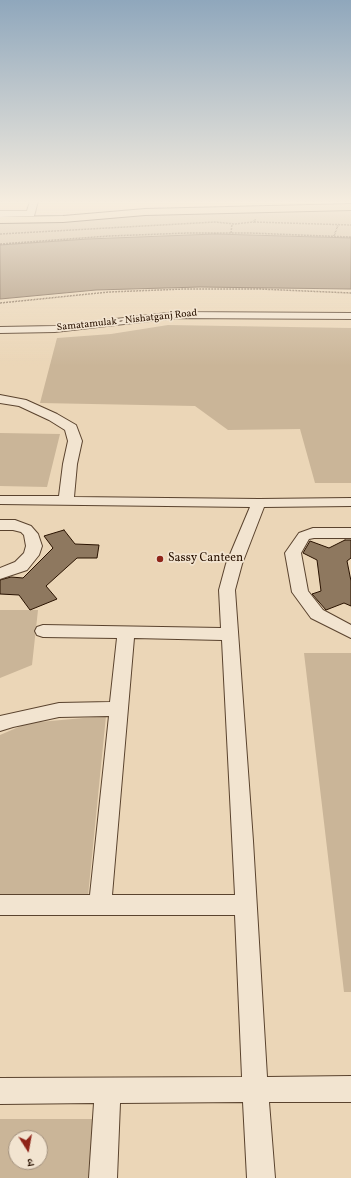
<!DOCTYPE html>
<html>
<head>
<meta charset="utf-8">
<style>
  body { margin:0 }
  #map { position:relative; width:351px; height:1178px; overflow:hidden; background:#ebd6b7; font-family:Vollkorn,"Noto Serif Devanagari",serif }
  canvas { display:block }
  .north { position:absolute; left:8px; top:1130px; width:40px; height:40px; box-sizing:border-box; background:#f2e4d0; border:1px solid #a2907d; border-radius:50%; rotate:169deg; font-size:11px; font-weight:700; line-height:16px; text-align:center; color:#291200 }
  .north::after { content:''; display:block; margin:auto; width:14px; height:18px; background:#8f2418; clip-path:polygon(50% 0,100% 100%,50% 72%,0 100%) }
</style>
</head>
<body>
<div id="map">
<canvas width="351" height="1178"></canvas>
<div class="north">उ</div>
</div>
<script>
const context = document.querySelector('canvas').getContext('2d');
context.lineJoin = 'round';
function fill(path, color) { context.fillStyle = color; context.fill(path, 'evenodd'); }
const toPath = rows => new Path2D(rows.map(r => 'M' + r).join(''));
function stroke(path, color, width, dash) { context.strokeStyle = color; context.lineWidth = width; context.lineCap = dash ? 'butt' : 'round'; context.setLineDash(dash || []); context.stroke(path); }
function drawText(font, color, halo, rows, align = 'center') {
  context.font = font + ' Vollkorn,serif'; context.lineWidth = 3.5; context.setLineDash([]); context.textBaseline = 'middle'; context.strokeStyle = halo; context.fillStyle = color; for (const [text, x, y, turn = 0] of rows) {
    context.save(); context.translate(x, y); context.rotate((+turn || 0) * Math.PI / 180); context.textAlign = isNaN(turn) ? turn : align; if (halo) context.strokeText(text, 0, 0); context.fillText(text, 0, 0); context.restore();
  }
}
fill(toPath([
  [351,208,351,238,215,234,88,239,0,245,0,222,107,216],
  [168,325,351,328,351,483,315,483,300,429,228,430,195,406,40,403,57,338,111,334],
  [0,433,60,434,47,487,0,486],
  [0,610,38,610,32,665,0,678],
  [304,653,351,653,351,992,344,992],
  [106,716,88,896,0,895,0,735,28,723],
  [0,1119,94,1119,90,1178,0,1178],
  [16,1138,40,1138,40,1162,16,1162]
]), '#cab598');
const water = toPath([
  [215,234,351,238,351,289,200,287,96,290,0,299,0,245,88,239,215,234]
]);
fill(water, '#a99379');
stroke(water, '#765f49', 1);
const building = toPath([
  [64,530,75,544,99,545,97,558,77,558,46,586,57,599,30,610,19,595,0,594,0,580,11,577,23,578,53,548,44,536,64,530],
  [345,540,351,540,351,558,347,561,351,581,351,606,344,603,326,610,312,594,321,591,317,560,303,553,310,541,329,548,345,540]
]);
fill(building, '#8e785f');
stroke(building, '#291200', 1);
const minor = toPath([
  [30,201,38,201,34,216,0,217,0,211,27,211,30,201],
  [176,312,351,313,351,319,176,318,55,332,0,333,0,327,55,326,176,312],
  [0,395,26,400,57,414,76,425,82,441,77,464,74,497,259,499,351,498,351,506,264,507,242,564,235,590,253,841,267,1077,351,1076,351,1102,269,1102,275,1178,247,1178,243,1102,120,1103,117,1178,89,1178,94,1103,0,1104,0,1078,242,1077,235,915,0,915,0,895,90,895,109,716,59,717,13,727,0,731,0,716,59,703,110,702,117,638,43,637,37,635,35,631,37,627,43,625,221,628,219,590,226,564,250,507,0,504,0,496,59,496,63,464,68,441,65,430,49,420,19,406,0,403,0,395],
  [134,638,222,640,235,895,112,895,134,638],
  [0,520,15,520,31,526,38,534,42,546,39,555,27,570,0,579,0,568,15,562,24,553,26,546,24,535,21,532,13,530,0,530,0,520],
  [313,528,351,528,351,538,314,538,309,539,301,553,308,591,323,610,351,625,351,638,311,618,292,592,285,553,299,533,313,528]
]);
const major = toPath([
  [351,204,351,210,145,215,63,222,0,223,0,217,63,216,145,209,351,204]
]);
stroke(minor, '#5a432e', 2);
stroke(major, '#291200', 2);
stroke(toPath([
  [254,222,351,225],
  [231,233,232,224],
  [0,234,215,222,235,224,253,222,256,219],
  [334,236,338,225],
  [0,244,109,236,188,233,250,233,351,237],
  [0,303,109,292,184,289,259,289,351,293]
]), '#291200', 1.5, [0.5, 1]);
fill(minor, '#f2e4d0');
fill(major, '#ebd6b7');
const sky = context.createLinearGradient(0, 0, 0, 366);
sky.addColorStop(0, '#8fa7bc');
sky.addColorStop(0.55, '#f6eddf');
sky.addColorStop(1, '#f6eddf00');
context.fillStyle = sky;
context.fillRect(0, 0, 351, 366);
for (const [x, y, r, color] of [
  [160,559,4,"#8f2418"]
]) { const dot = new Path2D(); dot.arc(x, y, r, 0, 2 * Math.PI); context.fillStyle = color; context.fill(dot); stroke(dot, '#f2e4d0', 1.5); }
drawText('10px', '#291200', '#f2e4d0', [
  ["Samatamulak - Nishatganj Road",127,321,-6]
]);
drawText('12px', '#291200', '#f2e4d0', [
  ["Sassy Canteen",168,559]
], 'left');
</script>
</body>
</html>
